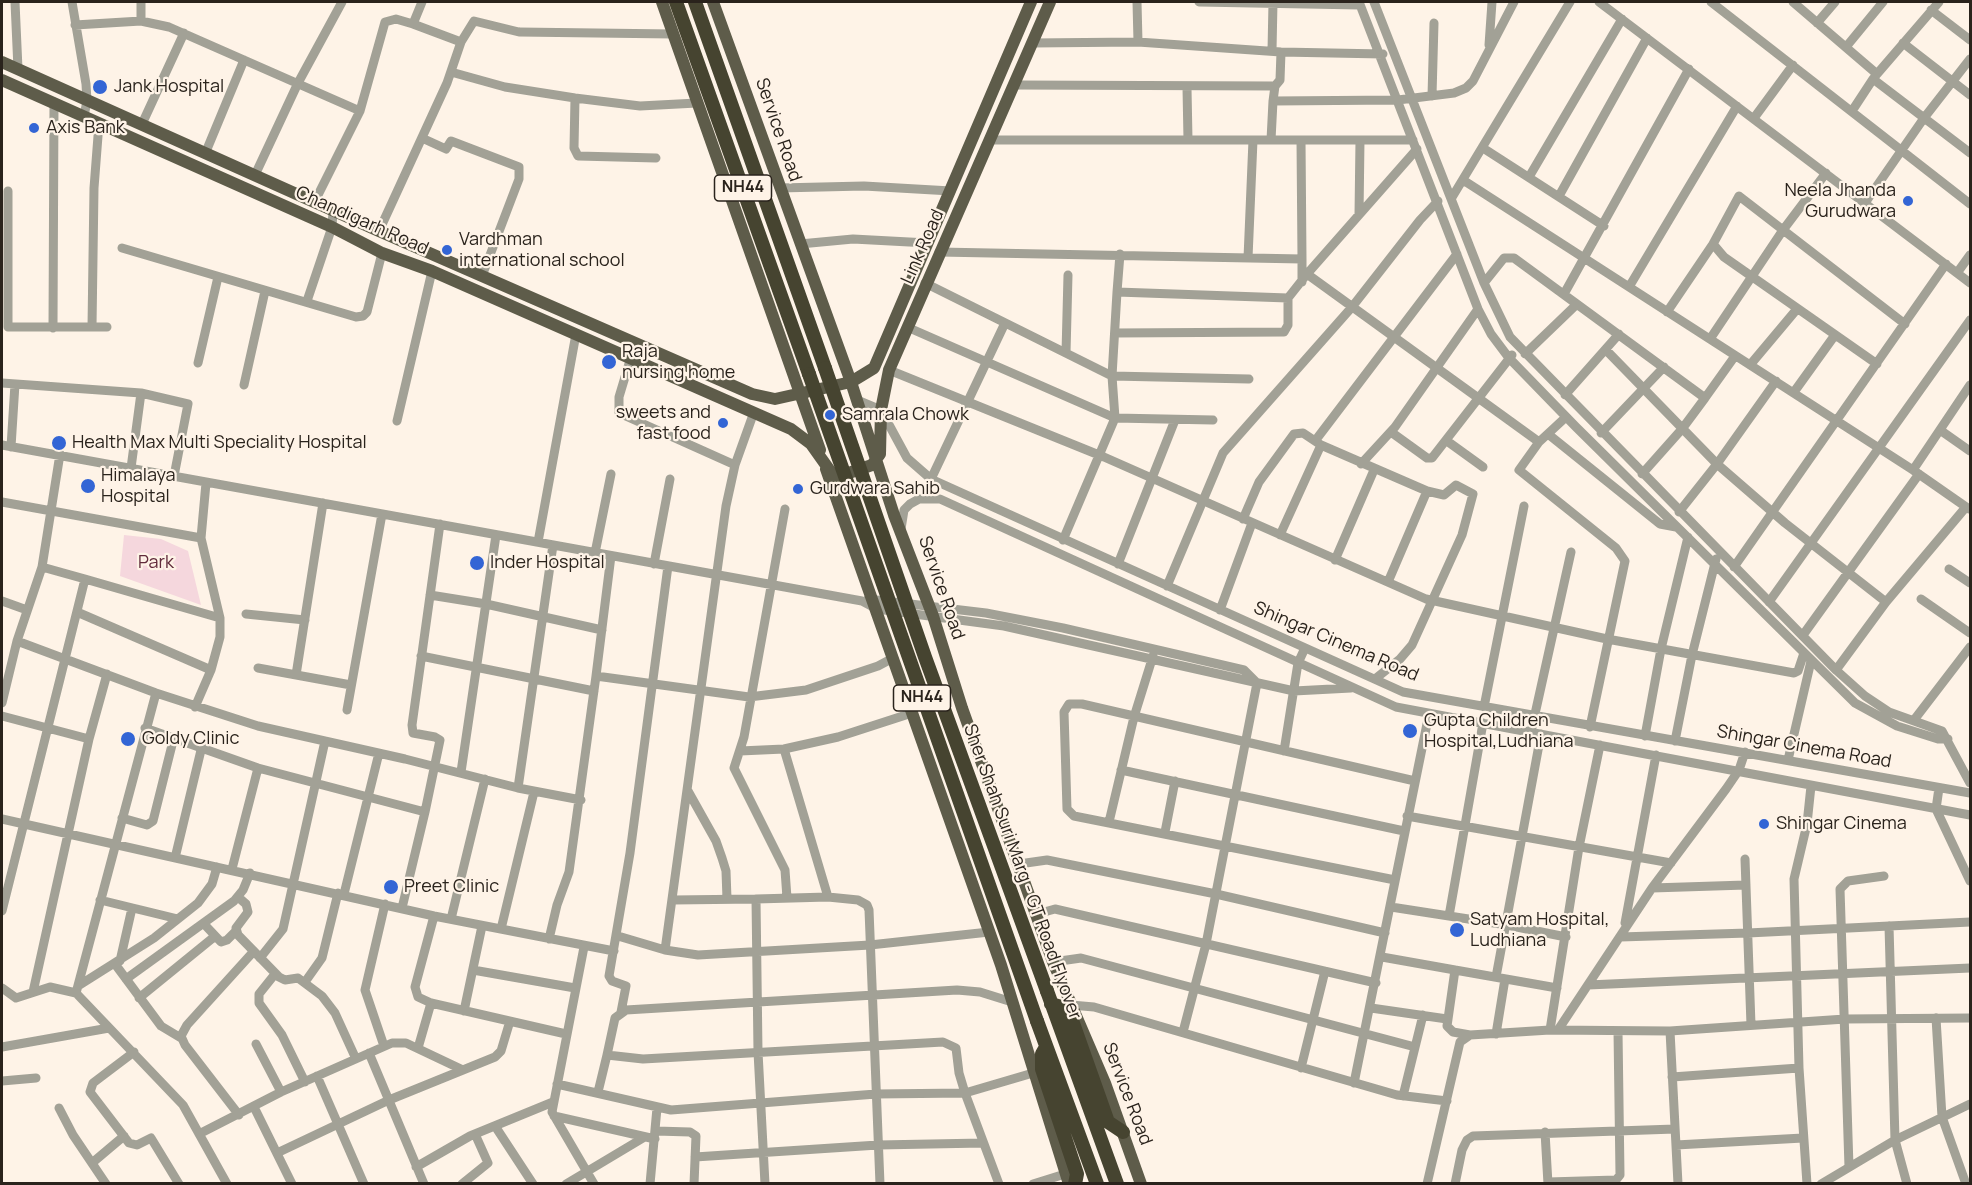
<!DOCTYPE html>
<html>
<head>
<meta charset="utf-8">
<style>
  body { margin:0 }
  #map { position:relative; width:1972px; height:1185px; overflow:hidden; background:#fef3e7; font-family:Manrope,sans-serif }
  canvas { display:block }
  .frame { position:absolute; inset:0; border:3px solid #2a231c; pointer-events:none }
</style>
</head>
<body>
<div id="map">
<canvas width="1972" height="1185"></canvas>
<div class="frame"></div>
</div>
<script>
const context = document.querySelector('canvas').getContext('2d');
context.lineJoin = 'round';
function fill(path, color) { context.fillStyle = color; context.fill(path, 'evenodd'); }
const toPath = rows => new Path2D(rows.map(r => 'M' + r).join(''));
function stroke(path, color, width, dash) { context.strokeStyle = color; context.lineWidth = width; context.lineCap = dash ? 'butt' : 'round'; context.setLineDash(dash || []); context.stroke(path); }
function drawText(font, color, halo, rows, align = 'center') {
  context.font = font + ' Manrope,sans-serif'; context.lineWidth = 4.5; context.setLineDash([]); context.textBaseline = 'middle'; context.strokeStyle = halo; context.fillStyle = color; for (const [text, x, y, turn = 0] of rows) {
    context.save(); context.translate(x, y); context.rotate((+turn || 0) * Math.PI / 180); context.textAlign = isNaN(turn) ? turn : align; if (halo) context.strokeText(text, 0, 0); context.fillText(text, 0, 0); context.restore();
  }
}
fill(toPath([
  [124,535,161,539,188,551,201,605,120,576]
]), '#f5d7dd');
stroke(toPath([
  [15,2,18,69],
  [72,2,86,84,87,101,84,116],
  [1137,2,1138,42],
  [1199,2,1360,5],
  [1359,2,1478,309,1491,334,1509,358,1576,427,1855,703,1897,726,1938,739,1948,739],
  [1374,2,1484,283,1510,337,1836,670,1865,696,1889,712,1942,731,1970,783],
  [1599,2,1970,283],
  [1711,2,1970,204],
  [1793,2,1877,74,1939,2],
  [1931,10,1970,40],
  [141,21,141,2],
  [1817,23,1835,2],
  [413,24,461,42],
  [75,25,141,21,169,27,360,111],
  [1032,43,1138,42,1281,52,1383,54],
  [1903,43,1970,95],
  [1489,45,1492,2],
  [1846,47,1883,2],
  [1272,51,1273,2],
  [451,72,505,87,575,98,640,106,697,103],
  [1877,74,1873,79,1970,153],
  [1014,85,1275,86,1273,101,1398,100,1454,93,1466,88,1473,81,1514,2],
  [1275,86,1280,80,1281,52],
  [1187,88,1188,140],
  [1432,96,1434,23],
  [575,98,574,148,578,156,656,158],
  [1852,111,1873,79],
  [1754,118,1793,65],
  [142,124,184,33],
  [422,138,446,149,451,141,519,167,519,179,482,276],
  [990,140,1301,140,1302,259],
  [1271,140,1273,101],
  [1301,140,1413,140],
  [1483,148,1604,226],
  [205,154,244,60],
  [255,175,298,83,342,2],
  [1529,177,1622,19],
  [1463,180,1913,470],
  [779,188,864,186,951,191],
  [8,191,8,327,107,327],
  [1559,196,1647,38],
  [1451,199,1570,2],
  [315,201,360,111,385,22,396,19,413,24,422,2],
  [1865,203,1924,118,1970,59],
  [1359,215,1360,140],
  [379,231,447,83,461,42,474,21,519,32,673,34],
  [800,244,853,239,928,243],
  [1713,244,1724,257,1877,364],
  [122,248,356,317,363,316,367,312,382,253],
  [939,252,1302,259,1302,282],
  [1248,258,1253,140],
  [1957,273,1970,255],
  [1307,274,1417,149],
  [925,283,1112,376,1249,379],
  [1484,283,1504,258,1514,258,1705,398,1735,356],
  [1629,287,1737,106],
  [1117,292,1120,254],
  [1564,294,1689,69],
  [307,301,332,227,333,211],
  [1667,312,1713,244,1739,196,1905,324],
  [92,327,94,188,99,123],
  [907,327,1115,418,1112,376,1117,292,1288,298,1307,274,1539,442,1566,417],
  [53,328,54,102],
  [1115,333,1284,332,1288,325,1288,298],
  [1710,339,1783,230,1826,173],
  [1606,350,1717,464,1785,523,1886,602],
  [1066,353,1068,275],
  [1525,354,1577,304],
  [631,357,619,397,619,413,735,465,726,506,665,950],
  [198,363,218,277],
  [1750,365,1797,309],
  [889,370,1104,457,1426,599,1607,639,1794,673,1798,671,1804,653],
  [2,383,141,393,188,404,174,476],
  [244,385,265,291],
  [1794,392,1835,335],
  [1565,395,1619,334],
  [857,400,881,410,907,458,931,479,1403,692,1970,793],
  [397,421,432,271],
  [1940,430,1970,451],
  [1391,432,1427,458,1432,458,1512,355],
  [1601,433,1664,367],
  [1548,434,1660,524,1676,527],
  [1447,441,1483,467],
  [1539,442,1519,470,1616,548,1625,561,1590,727],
  [2,445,862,601,877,609,1004,626,1294,691,1351,688],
  [1321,445,1315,441,1457,254],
  [11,447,15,384],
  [1361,464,1395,427,1478,309],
  [735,465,754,412],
  [131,468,141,393],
  [1642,474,1682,429,1705,398],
  [931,479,1005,323],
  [2,502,201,538,220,618,220,637,211,670,195,707],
  [785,509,744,737,734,768,785,870,787,898],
  [1969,509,1913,470,1970,385],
  [1679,512,1717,464,1776,381],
  [1243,519,1259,482,1294,434,1303,433,1315,441],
  [901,529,904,510,910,504,919,499,940,499,1396,707,1970,815],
  [1280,535,1321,445,1427,491,1444,495,1456,485,1473,494,1462,535,1412,645,1400,659,1375,679],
  [201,538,206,483],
  [1063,540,1115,418,1213,420],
  [538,542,576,334],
  [595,553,611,474],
  [1335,560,1374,470],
  [654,564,670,479],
  [1118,564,1175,420],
  [1734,567,1946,264],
  [1949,569,1970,583],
  [85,579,220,618],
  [1388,582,1427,491],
  [1167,586,1223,453,1352,307,1420,220,1438,201],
  [430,595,486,604,602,630],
  [868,599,986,613,1063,628,1244,670,1257,683,1206,944,1183,1032],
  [1921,599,1970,633],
  [2,601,27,610],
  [1769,602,1970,320],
  [1220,610,1252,523],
  [77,612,211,670],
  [246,614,305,620],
  [1803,635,1919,474],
  [17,641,156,693,258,726,405,759,518,788,581,800],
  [421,656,594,691],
  [258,668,351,685],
  [1836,670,1886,602,1966,507],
  [296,675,323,503],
  [596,676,611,556],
  [2,703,17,641,42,567,60,454],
  [1484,707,1524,506],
  [347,710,382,514],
  [2,716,89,739],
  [1914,720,1970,647],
  [145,728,258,768,425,812,402,908],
  [1531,732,1571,552],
  [1645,736,1661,649,1688,537],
  [1675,741,1692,655,1716,559],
  [784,749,828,897],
  [740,751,784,749,838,737,912,713],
  [1284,751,1298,663,1305,648],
  [1788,760,1811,661],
  [1121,770,1404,831],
  [461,772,496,535],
  [518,788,553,545],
  [1939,788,1936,809,1970,881],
  [688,791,716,841,722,858,726,871,727,899],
  [425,812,440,740,435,737,413,733,412,725,440,524],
  [1407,816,1671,863],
  [122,818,147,825,153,821,174,737],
  [2,819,434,916,614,951],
  [1109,822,1134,717,1153,656],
  [1165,832,1175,781],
  [175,858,202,746],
  [1745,859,1751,1025],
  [1019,864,1047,860,1216,894,1385,933],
  [232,869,258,768],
  [1395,880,1074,816,1067,809,1064,712,1069,704,1082,704,1415,781],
  [1652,888,1746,885],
  [344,894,379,753],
  [238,897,246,904,248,912,236,928,238,935,279,977,285,980,298,978,322,996,335,1013,356,1059],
  [100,900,178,919],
  [673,900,756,899],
  [1391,907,1507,925,1566,937],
  [2,911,85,579,42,567],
  [1037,914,1055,909,1376,983],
  [434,916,415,987,418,997,431,1003,566,1034],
  [1449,916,1483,723],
  [451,919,485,779],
  [1625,923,1656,755],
  [204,924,221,942,227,940,236,931],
  [1889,926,1895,1140,1907,1184],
  [501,929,534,792],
  [618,936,665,950,698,955,870,945,989,932],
  [1620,937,1748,933,1970,922],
  [549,939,557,905,569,872,596,676,749,697,806,690,878,666,893,658],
  [584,947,552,1112,594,1184],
  [1382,957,1455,970,1447,1026,1453,1032,1470,1035],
  [260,958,283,929,325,741],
  [120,961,132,908],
  [1053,962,1081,958,1415,1047],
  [115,964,161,1026,181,1038],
  [473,970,575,988],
  [1455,970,1557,988],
  [275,974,259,994,259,1003,282,1035,305,1082],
  [1496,977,1541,734],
  [126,979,234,901,243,890,250,873],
  [305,982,322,958,338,893],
  [1588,985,1970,968],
  [78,986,154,938,198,903,212,884,217,867],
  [2,988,16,998,50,987,76,993,183,1105,227,1184],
  [33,992,89,739,107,674],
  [76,993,156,693],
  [139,998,214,937],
  [1071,1005,1094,1007,1397,1095,1447,1101],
  [1371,1008,1447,1019],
  [464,1011,482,926],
  [621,1012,626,986,612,981,609,976,630,853,668,566],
  [1936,1018,1942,1117,1966,1184],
  [1550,1030,1579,847,1600,745],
  [1558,1030,1652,888,1726,789,1739,770,1745,752],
  [1670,1031,1678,1184],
  [1496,1034,1505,979],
  [256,1044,281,1092],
  [384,1046,365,990,385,904],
  [2,1047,109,1028],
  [418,1048,431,1003],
  [134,1052,93,1083,90,1092,129,1143,137,1145,151,1138,179,1184],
  [369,1053,424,1184],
  [607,1055,615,1018,626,1010,957,990,980,992,1012,1002],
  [1301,1068,1325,971],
  [317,1076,364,1184],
  [1672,1077,1799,1068],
  [2,1081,36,1078],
  [1354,1083,1429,714],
  [557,1084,671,1110,876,1094,965,1093,999,1184],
  [598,1092,607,1055,643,1059,943,1042,956,1048,959,1073,965,1093,1033,1073],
  [1403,1096,1423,1015],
  [254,1107,292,1184],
  [59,1108,73,1135,106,1184],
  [239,1115,185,1045,181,1036,187,1025,254,951],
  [554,1116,655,1139],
  [495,1126,533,1184],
  [656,1131,690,1132,696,1136,694,1184],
  [1545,1132,1548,1184],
  [199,1134,281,1092,392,1043,406,1043,463,1070],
  [1676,1145,1803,1138],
  [277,1153,389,1100,495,1057,501,1051,510,1021],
  [695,1157,878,1145,983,1143],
  [92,1163,124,1136],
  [416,1167,470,1136,553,1102],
  [1849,1167,1840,889,1848,881,1884,876],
  [1548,1182,1616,1180,1620,1175,1618,1031],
  [462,1184,488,1163,475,1134],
  [566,1184,643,1138],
  [650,1184,657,1108],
  [765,1184,758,1052,756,899,828,897,858,900,867,905,869,910,880,1184],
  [1033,1184,1065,1174],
  [1427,1184,1460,1042,1470,1035,1550,1030,1670,1031,1845,1019,1970,1018],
  [1455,1184,1462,1150,1467,1140,1473,1136,1675,1129],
  [1807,1184,1799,1068,1794,879,1807,824,1811,786],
  [1821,1184,1895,1140,1970,1104]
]), '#a2a196', 9);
stroke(toPath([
  [662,2,820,450],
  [713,2,851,382,894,515,933,616,962,708,1053,962,1105,1083,1141,1184],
  [2,62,379,231,752,394,775,399,851,382,874,368,1031,2],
  [2,80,332,227,382,253,432,271,791,429,811,444,833,475,840,476,872,465,880,454,881,410,889,370,1050,2],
  [826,469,1001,965,1069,1184]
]), '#5e5c4a', 12);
stroke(toPath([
  [676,2,809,374],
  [695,2,825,368],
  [1047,991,1117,1184],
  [1051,1004,1068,1009,1108,1122,1123,1132],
  [1037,1021,1097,1184],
  [1046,1047,1042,1054,1042,1069,1077,1174,1075,1184]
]), '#464430', 14);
stroke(toPath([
  [825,368,925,657,1047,991],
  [809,374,1037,1021]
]), '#464430', 14);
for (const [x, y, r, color] of [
  [100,87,8,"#3365d5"],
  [34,128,6,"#3365d5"],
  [1908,201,6,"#3365d5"],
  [447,250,6,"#3365d5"],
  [609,362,8,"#3365d5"],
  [830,415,6,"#3365d5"],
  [723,423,6,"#3365d5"],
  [59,443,8,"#3365d5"],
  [88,486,8,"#3365d5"],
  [798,489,6,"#3365d5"],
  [477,563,8,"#3365d5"],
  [1410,731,8,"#3365d5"],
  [128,739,8,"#3365d5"],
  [1764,824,6,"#3365d5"],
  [391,887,8,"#3365d5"],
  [1457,930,8,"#3365d5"]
]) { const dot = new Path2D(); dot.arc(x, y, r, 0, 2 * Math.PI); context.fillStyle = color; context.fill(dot); stroke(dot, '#fef3e7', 2); }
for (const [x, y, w] of [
  [743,188,57],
  [922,698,57]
]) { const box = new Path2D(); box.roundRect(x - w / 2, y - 13, w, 26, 4.5); context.fillStyle = '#fef3e7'; context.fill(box); stroke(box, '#2a231c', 1.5); }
drawText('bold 16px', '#2a231c', null, [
  ["NH44",743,188],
  ["NH44",922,698]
]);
drawText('18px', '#2a231c', '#fef3e7', [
  ["Jank Hospital",114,87],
  ["Axis Bank",46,128],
  ["Neela Jhanda",1896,191,"right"],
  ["Gurudwara",1896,212,"right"],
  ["Vardhman",459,240],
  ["international school",459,261],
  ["Raja",622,352],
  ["nursing home",622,373],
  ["sweets and",711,413,"right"],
  ["fast food",711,434,"right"],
  ["Samrala Chowk",842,415],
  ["Health Max Multi Speciality Hospital",72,443],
  ["Himalaya",101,476],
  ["Hospital",101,497],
  ["Gurdwara Sahib",810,489],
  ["Inder Hospital",490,563],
  ["Gupta Children",1424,721],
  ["Hospital,Ludhiana",1424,742],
  ["Goldy Clinic",142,739],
  ["Shingar Cinema",1776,824],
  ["Preet Clinic",404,887],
  ["Satyam Hospital,",1470,920],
  ["Ludhiana",1470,941]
], 'left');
drawText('18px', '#2a231c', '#fef3e7', [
  ["Service Road",778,130,71],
  ["Chandigarh Road",362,221,24],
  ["Link Road",923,247,-66],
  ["Service Road",941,588,71],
  ["Shingar Cinema Road",1336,642,23],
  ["Shingar Cinema Road",1804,747,10],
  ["Sher Shah Suri Marg - GT Road Flyover",1022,872,70],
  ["Service Road",1127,1094,69]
]);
drawText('18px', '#612b3b', '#fef3e7', [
  ["Park",156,563]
]);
</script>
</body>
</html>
